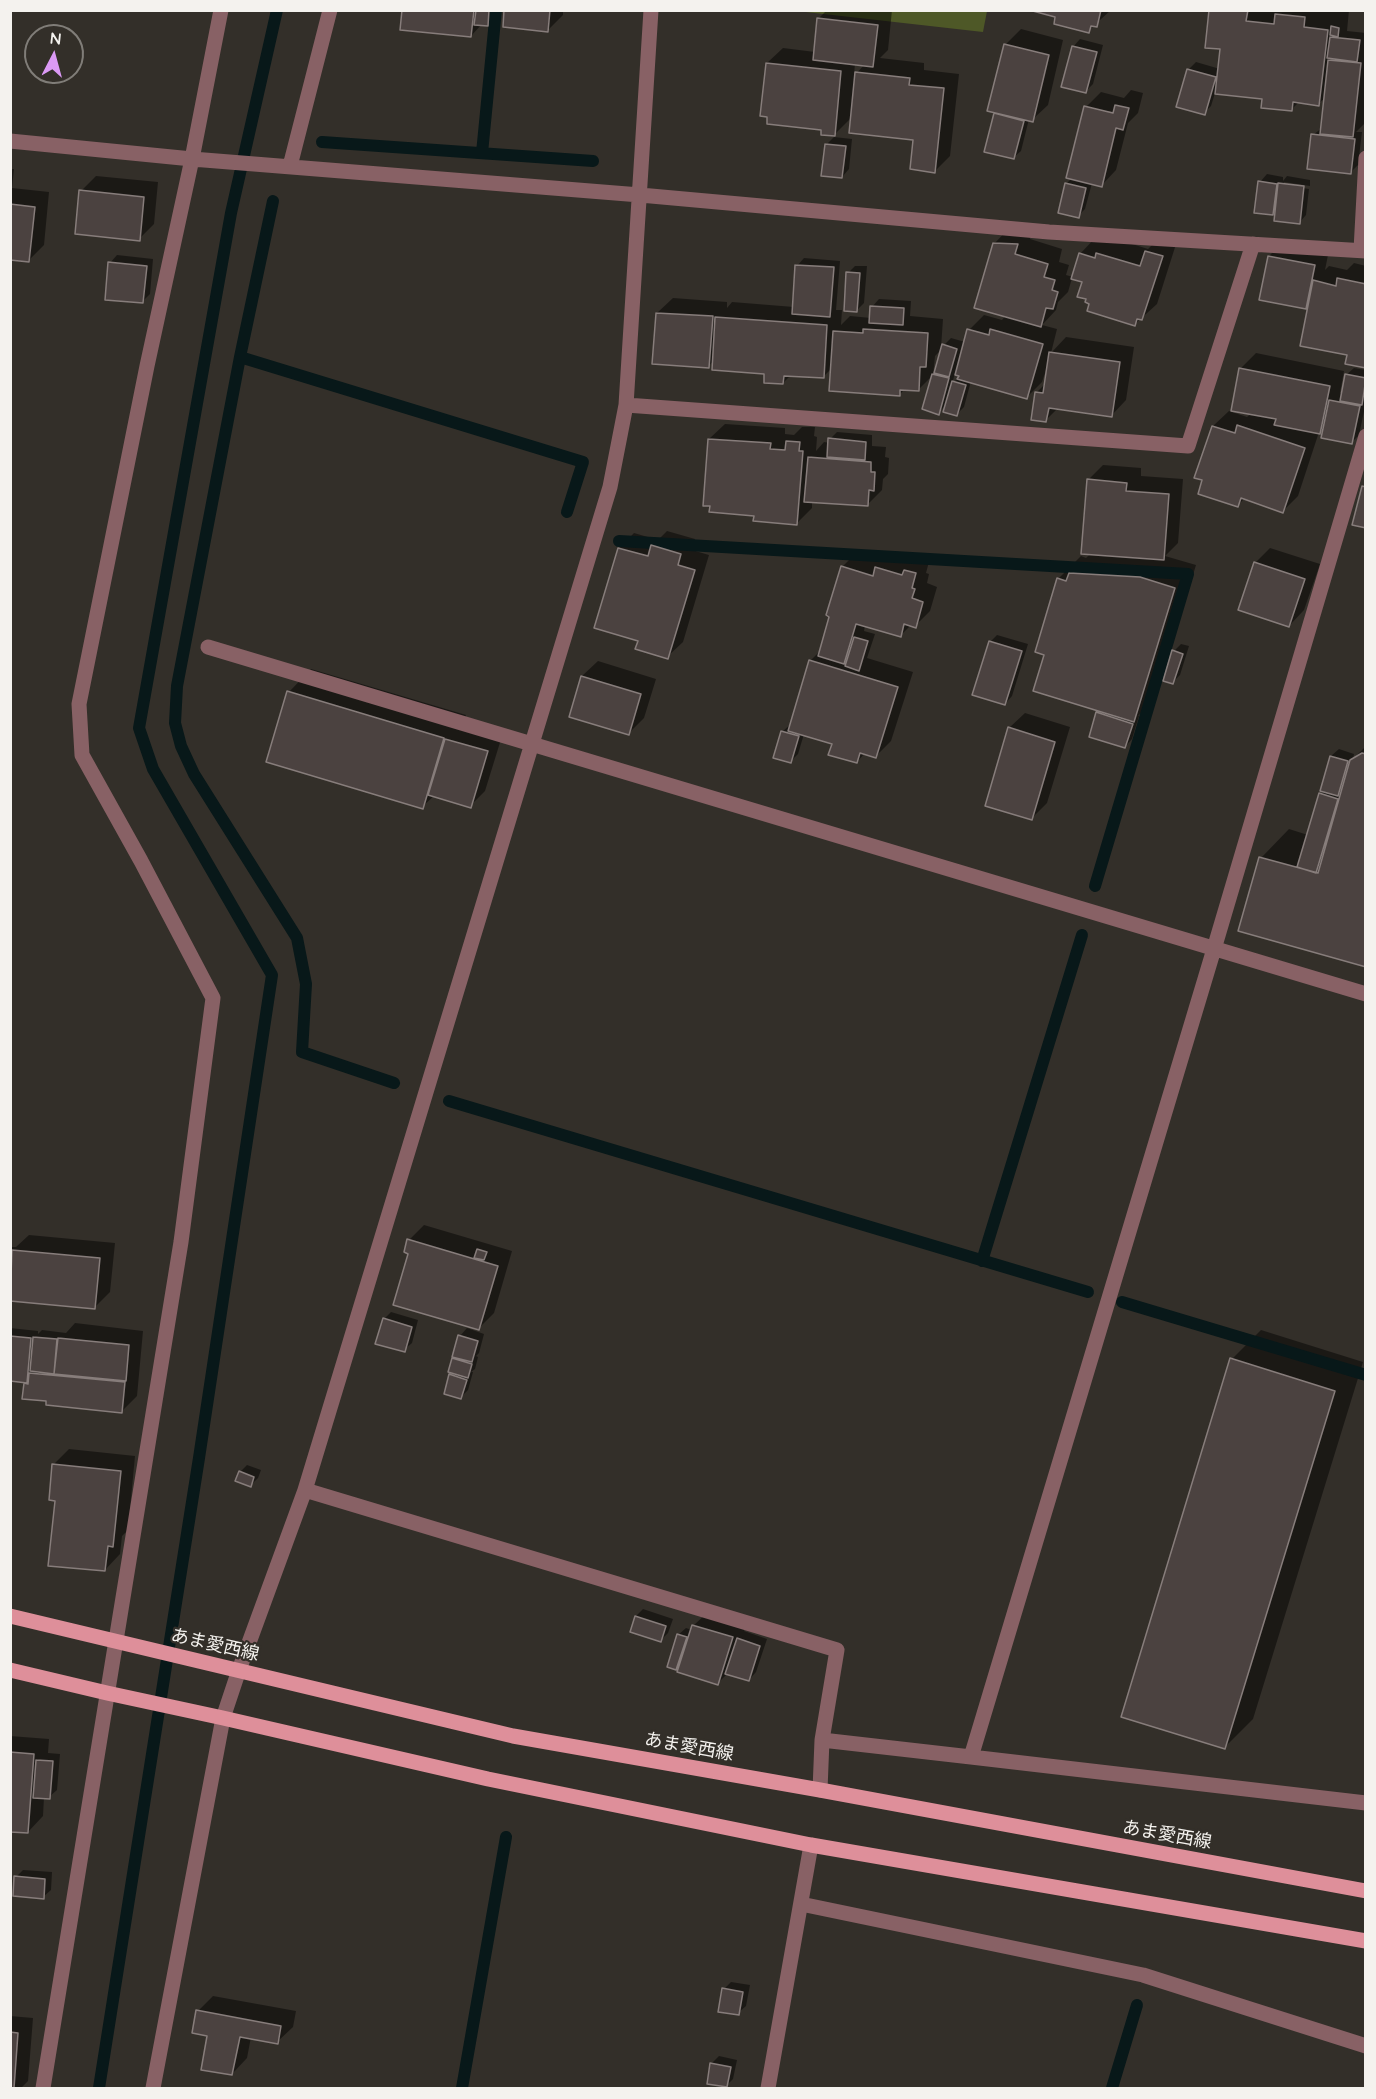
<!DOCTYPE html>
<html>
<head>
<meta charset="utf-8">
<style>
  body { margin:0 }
  #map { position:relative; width:1376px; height:2099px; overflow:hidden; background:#332f29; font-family:Quicksand,sans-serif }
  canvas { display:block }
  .frame { position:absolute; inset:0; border:12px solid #f4f2ee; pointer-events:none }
  .north { position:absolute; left:24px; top:24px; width:60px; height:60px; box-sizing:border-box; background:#332f29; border:2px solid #807d78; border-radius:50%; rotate:6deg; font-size:16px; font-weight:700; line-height:24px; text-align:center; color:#f4f2ee }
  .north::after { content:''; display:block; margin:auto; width:21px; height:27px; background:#db99f5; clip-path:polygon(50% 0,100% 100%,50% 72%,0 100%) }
</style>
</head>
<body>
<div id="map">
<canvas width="1376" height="2099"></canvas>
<div class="frame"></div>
<div class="north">N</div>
</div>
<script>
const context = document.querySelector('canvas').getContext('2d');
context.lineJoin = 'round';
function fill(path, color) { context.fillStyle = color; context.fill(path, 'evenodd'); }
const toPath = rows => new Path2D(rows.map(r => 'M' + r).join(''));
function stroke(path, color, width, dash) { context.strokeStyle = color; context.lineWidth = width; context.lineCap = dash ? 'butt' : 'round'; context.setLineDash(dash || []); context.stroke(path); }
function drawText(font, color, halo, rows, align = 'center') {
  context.font = font + ' Quicksand,"Noto Sans JP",sans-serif'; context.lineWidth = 4.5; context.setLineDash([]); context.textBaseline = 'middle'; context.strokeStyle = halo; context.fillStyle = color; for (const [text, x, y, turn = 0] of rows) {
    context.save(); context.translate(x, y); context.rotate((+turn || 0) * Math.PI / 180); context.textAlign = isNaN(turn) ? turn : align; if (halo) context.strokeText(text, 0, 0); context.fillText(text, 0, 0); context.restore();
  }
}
fill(toPath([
  [797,11,987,11,983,32]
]), '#4e5827');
fill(toPath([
  [403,10,495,10,494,17,487,25,482,24,471,36],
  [506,10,563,10,563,15,548,30],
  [827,10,892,10,888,50,880,58,924,63,924,70,959,74,950,156,935,171,914,138,852,117,834,135,823,129,767,63,783,48,815,52,819,18],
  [855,63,865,64,854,76],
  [1035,10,1111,10,1088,31,1057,16],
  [1211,10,1349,10,1347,31,1366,33,1366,122,1356,132,1362,132,1358,165,1350,173,1313,135,1322,128,1325,98,1318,104,1299,102,1291,110,1264,98,1215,93,1211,106,1204,113,1178,106,1189,69,1196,62,1220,69,1222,48],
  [1021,29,1063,40,1048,105,1032,120,1029,119,1021,151,1013,158,995,114,998,112,1006,44],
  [1080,39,1103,45,1093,84,1086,91,1073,47],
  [1131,90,1143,93,1138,113,1128,123,1116,170,1101,186,1092,183,1085,209,1078,216,1067,183,1072,178,1086,107,1101,92,1124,98],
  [834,137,852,139,849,169,842,177,826,145],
  [10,169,14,169,12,188,49,192,44,245,29,260,10,258],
  [1267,174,1283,177,1283,181,1287,176,1310,180,1310,186,1284,182,1284,185,1309,189,1306,215,1299,223,1277,209,1273,214,1260,182],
  [96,176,158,182,154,224,139,239,81,191],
  [1009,228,1032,229,1030,239,1062,249,1059,262,1069,265,1066,275,1073,277,1080,254,1095,238,1113,238,1148,249,1161,236,1177,241,1157,304,1135,324,1091,303,1084,281,1072,278,1068,292,1058,302,1056,310,1042,325,1057,329,1051,353,1066,337,1134,347,1126,400,1111,416,1058,408,1045,421,1036,393,1046,383,1048,368,1047,367,1042,382,1027,397,971,381,964,407,957,414,947,404,938,413,933,375,918,390,905,389,899,395,832,368,823,377,791,375,783,383,766,373,714,361,708,366,657,313,673,298,727,302,727,308,732,302,794,307,797,266,804,258,840,261,836,310,842,310,841,325,850,316,871,318,872,307,879,299,911,301,910,316,943,319,941,348,951,338,965,342,969,330,984,315,1002,320,1006,315,994,244],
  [943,348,935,377,933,376,935,356],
  [955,373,961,375,952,384],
  [1284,241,1329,250,1325,270,1329,266,1347,270,1354,263,1366,266,1366,367,1349,354,1310,303,1305,308,1269,256],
  [117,255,153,259,150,294,142,302,110,263],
  [855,266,867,266,864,303,857,310,848,273],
  [1256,353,1344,371,1340,393,1343,394,1346,375,1354,368,1366,370,1366,402,1359,435,1352,442,1325,427,1319,432,1298,496,1283,511,1245,498,1238,505,1213,426,1229,411,1247,417,1252,413,1232,409,1241,368],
  [725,424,785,428,785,434,794,435,802,427,815,427,814,436,817,437,816,451,824,442,830,443,830,439,837,432,872,435,872,446,886,447,885,457,889,458,888,474,883,479,882,490,867,505,812,501,812,508,797,523,756,514,709,439],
  [1103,465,1141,468,1141,476,1183,479,1178,543,1165,556,1196,565,1156,697,1138,716,1139,716,1132,739,1125,747,1098,713,1101,710,1046,654,1058,579,1081,556,1086,558,1091,553,1088,480],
  [667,531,695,539,692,550,709,555,683,642,667,657,640,640,619,548,634,533,658,540],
  [1270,548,1320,564,1304,610,1289,626,1255,563],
  [857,552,885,560,892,553,916,560,920,555,930,558,926,573,929,574,927,583,937,587,930,611,915,626,911,625,900,636,865,626,864,631,875,634,867,658,913,672,891,741,876,756,865,753,857,762,834,743,804,734,798,754,790,762,775,757,783,731,791,724,810,661,821,650,842,567],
  [997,635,1028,644,1012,696,1005,704,990,642],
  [1181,644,1189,646,1180,675,1173,682,1174,651],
  [598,661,656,679,644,718,629,733,571,716,582,676],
  [311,669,466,715,463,724,502,736,485,791,470,806,435,795,422,807,289,692],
  [1025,713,1070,727,1047,803,1032,818,1009,728],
  [1366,746,1366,966,1261,858,1289,829,1308,835,1320,794,1324,791,1331,756,1339,749,1354,754,1353,759],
  [424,1225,512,1251,494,1313,479,1328,410,1253,409,1240],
  [29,1235,115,1243,110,1292,94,1308,10,1300,10,1247,16,1247],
  [391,1312,418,1320,412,1343,404,1350,384,1319],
  [75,1323,143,1331,137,1396,122,1411,48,1400,25,1384,28,1382,10,1380,10,1328,38,1331,38,1334,42,1330,66,1333],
  [467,1328,484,1334,479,1353,476,1356,478,1357,475,1369,471,1372,473,1372,468,1390,461,1397,451,1375,454,1372,453,1359,456,1356,460,1336],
  [1261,1330,1363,1362,1253,1719,1224,1748,1232,1359],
  [69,1449,135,1456,128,1530,122,1536,120,1554,105,1570,57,1499,54,1464],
  [247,1465,261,1470,258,1478,250,1486,240,1472],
  [643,1609,673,1619,668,1633,661,1640,636,1616],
  [709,1611,747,1622,744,1631,767,1639,756,1672,749,1680,728,1673,717,1684,682,1662,676,1668,678,1635,686,1628,692,1630,693,1626],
  [10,1736,49,1739,48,1753,60,1754,57,1790,49,1797,44,1797,43,1816,28,1832,10,1830],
  [23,1870,52,1872,51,1890,43,1897,16,1877],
  [731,1982,750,1985,746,2006,738,2013,724,1989],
  [213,1996,296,2011,293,2027,277,2042,251,2037,247,2058,232,2074,198,2011],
  [10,2016,33,2018,28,2081,21,2088,10,2088],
  [719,2056,737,2060,733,2079,726,2086,711,2064]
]), '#0007');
stroke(toPath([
  [322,142,593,161],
  [482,153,496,10],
  [273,201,240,357,177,686,175,723,181,746,194,774,297,938,306,984,302,1052,394,1083],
  [240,357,583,462,567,512],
  [619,541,1188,574,1095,886],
  [449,1101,1088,1292],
  [982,1261,1082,935],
  [1122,1302,1366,1375],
  [99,2088,199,1458,272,975,153,769,139,728,231,213,277,10],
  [462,2088,506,1837],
  [1112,2088,1137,2005]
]), '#081819', 12);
const building = toPath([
  [402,10,474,10,471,37,400,30,402,10],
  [476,10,489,10,488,26,474,25,476,10],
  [504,10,550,10,548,32,503,27,504,10],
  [1029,10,1101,10,1097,27,1091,26,1089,33,1054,24,1055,17,1029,10],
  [1209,10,1248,10,1246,21,1274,24,1275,14,1305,17,1304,27,1328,30,1319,106,1293,102,1292,111,1261,108,1262,99,1215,94,1220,49,1205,48,1209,10],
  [817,18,878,25,873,67,813,60,817,18],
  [1331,26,1339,28,1338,37,1330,35,1331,26],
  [1330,37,1360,40,1357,62,1327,58,1330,37],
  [1004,44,1049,55,1033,122,987,111,1004,44],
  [1072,46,1097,52,1086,93,1061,87,1072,46],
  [1328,60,1361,63,1353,137,1320,134,1328,60],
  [766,63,841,71,835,136,821,135,821,130,767,124,767,117,760,116,766,63],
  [1187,69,1216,77,1205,115,1176,107,1187,69],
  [855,72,910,78,909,85,944,88,935,173,910,169,913,140,849,133,855,72],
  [1115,105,1129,108,1123,130,1116,128,1102,187,1066,178,1084,106,1113,113,1115,105],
  [994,113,1024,121,1014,159,984,152,994,113],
  [1311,134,1355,139,1351,174,1307,169,1311,134],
  [825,144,846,146,842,178,821,176,825,144],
  [1258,181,1277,184,1273,215,1254,213,1258,181],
  [1065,183,1086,188,1079,218,1058,213,1065,183],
  [1278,183,1304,186,1300,224,1274,221,1278,183],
  [79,190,144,197,140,241,75,234,79,190],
  [10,204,35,207,29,262,10,260,10,204],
  [993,243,1018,244,1015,254,1048,264,1044,277,1055,280,1052,290,1058,292,1053,309,1046,308,1041,327,974,308,993,243],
  [1145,251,1163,256,1142,320,1137,319,1135,326,1087,311,1089,304,1085,302,1086,299,1077,297,1082,282,1071,279,1079,253,1095,258,1096,253,1140,266,1145,251],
  [1268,256,1315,265,1306,309,1259,300,1268,256],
  [108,262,147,266,143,303,105,300,108,262],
  [795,265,834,267,830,317,792,314,795,265],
  [846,272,860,273,857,312,844,311,846,272],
  [1337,278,1366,284,1366,368,1345,364,1347,355,1300,346,1313,280,1336,286,1337,278],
  [870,306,904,308,903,325,869,323,870,306],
  [656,313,713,316,709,368,652,364,656,313],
  [715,317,827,325,824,378,784,376,783,384,764,383,764,374,712,370,715,317],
  [863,329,928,333,926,367,920,367,919,391,900,390,900,396,829,391,833,331,863,333,863,329],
  [967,329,989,335,990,329,1043,344,1027,399,957,379,959,376,955,375,967,329],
  [942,344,957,349,949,377,934,373,942,344],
  [1049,352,1120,362,1112,417,1049,408,1046,422,1031,420,1035,392,1043,393,1049,352],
  [1239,368,1330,386,1320,434,1274,425,1276,419,1231,411,1239,368],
  [932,374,949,378,939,415,922,409,932,374],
  [1345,374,1366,378,1362,405,1340,401,1345,374],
  [952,381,966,385,957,416,943,412,952,381],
  [1329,400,1360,406,1352,444,1321,438,1329,400],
  [1237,425,1305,448,1283,513,1241,498,1238,507,1198,494,1202,480,1194,478,1212,426,1235,433,1237,425],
  [828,438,866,442,865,460,827,457,828,438],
  [708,439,771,443,770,449,785,450,786,441,800,442,799,451,803,451,797,525,753,521,754,516,709,512,710,506,703,506,708,439],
  [808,457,871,462,871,472,875,472,874,491,869,490,868,506,804,502,808,457],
  [1087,479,1127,483,1126,491,1169,494,1164,560,1081,554,1087,479],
  [1362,486,1366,487,1366,528,1352,525,1362,486],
  [651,545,681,554,678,565,695,570,668,659,635,649,638,641,594,628,618,548,648,556,651,545],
  [1254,562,1305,579,1289,627,1238,610,1254,562],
  [841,566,873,576,875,567,902,575,904,570,916,573,912,588,915,589,912,598,923,602,916,628,904,624,901,637,856,624,844,664,818,656,829,617,826,615,841,566],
  [1069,573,1140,577,1175,588,1134,722,1033,691,1044,655,1035,652,1057,578,1066,581,1069,573],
  [854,637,868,641,859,671,845,666,854,637],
  [989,641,1022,651,1005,705,972,695,989,641],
  [1172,650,1183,654,1173,684,1163,681,1172,650],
  [809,660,898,687,876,758,860,753,857,763,828,755,832,744,788,731,809,660],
  [581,676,641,694,629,735,569,717,581,676],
  [287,691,444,738,423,809,266,762,287,691],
  [1096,712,1133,724,1125,748,1089,737,1096,712],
  [1008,727,1055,742,1032,820,985,806,1008,727],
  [781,731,799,736,791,763,773,758,781,731],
  [445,739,488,751,471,808,428,795,445,739],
  [1362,753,1366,754,1366,967,1238,931,1259,857,1318,873,1350,760,1362,753],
  [1330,756,1348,761,1338,796,1320,791,1330,756],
  [1319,793,1338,799,1316,873,1297,867,1319,793],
  [407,1239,498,1266,479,1330,393,1305,408,1254,404,1252,407,1239],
  [477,1249,487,1252,484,1260,474,1258,477,1249],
  [12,1250,100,1258,95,1309,10,1301,12,1250],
  [383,1318,412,1327,405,1352,375,1344,383,1318],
  [458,1335,478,1341,472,1362,452,1357,458,1335],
  [10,1336,31,1338,27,1383,10,1381,10,1336],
  [33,1337,57,1339,54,1374,30,1371,33,1337],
  [58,1338,129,1345,126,1381,54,1374,58,1338],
  [452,1358,472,1364,468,1378,448,1372,452,1358],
  [1230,1358,1335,1391,1225,1749,1121,1717,1230,1358],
  [29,1373,125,1382,122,1413,46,1405,46,1401,22,1399,24,1383,28,1384,29,1373],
  [449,1374,467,1380,461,1399,444,1394,449,1374],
  [52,1464,121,1471,113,1547,108,1546,105,1571,48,1566,55,1501,49,1500,52,1464],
  [239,1471,254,1477,251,1487,235,1481,239,1471],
  [635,1616,666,1626,661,1642,630,1632,635,1616],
  [692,1625,733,1637,718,1685,677,1672,692,1625],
  [677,1634,687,1637,676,1670,667,1667,677,1634],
  [737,1638,760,1646,749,1681,725,1674,737,1638],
  [10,1752,34,1754,28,1833,10,1832,10,1752],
  [36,1760,53,1761,50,1799,33,1798,36,1760],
  [14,1876,45,1879,44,1899,13,1896,14,1876],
  [722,1988,743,1992,739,2015,718,2012,722,1988],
  [196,2010,281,2026,278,2044,240,2037,232,2075,201,2070,207,2036,192,2033,196,2010],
  [10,2032,18,2033,14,2088,10,2088,10,2032],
  [710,2063,731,2067,727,2087,707,2084,710,2063]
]);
fill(building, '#4b4240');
stroke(building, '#877d7b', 1.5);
stroke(toPath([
  [10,141,192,159,640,195,1049,232,1366,251],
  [290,166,330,10],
  [1361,250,1366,158],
  [626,405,1188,446,1253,244],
  [208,647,1366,994],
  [305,1490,837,1650,822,1740],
  [971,1757,1366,1803],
  [820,1790,822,1740,971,1757,1214,949,1366,436],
  [801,1904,1143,1975,1366,2046],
  [43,2088,181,1242,213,998,141,861,82,755,79,704,147,366,192,159,221,10],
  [153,2088,223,1718,239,1670,305,1490,610,487,626,405,651,10],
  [768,2088,811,1845]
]), '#886165', 15);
stroke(toPath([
  [10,1616,513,1736,820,1790,1366,1891],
  [10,1670,107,1693,223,1718,488,1779,811,1845,1366,1941]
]), '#de8f9a', 15);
drawText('18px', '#f4f2ee', '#332f29', [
  ["あま愛西線",215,1645,13],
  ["あま愛西線",689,1747,10],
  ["あま愛西線",1167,1835,10]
]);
</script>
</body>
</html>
